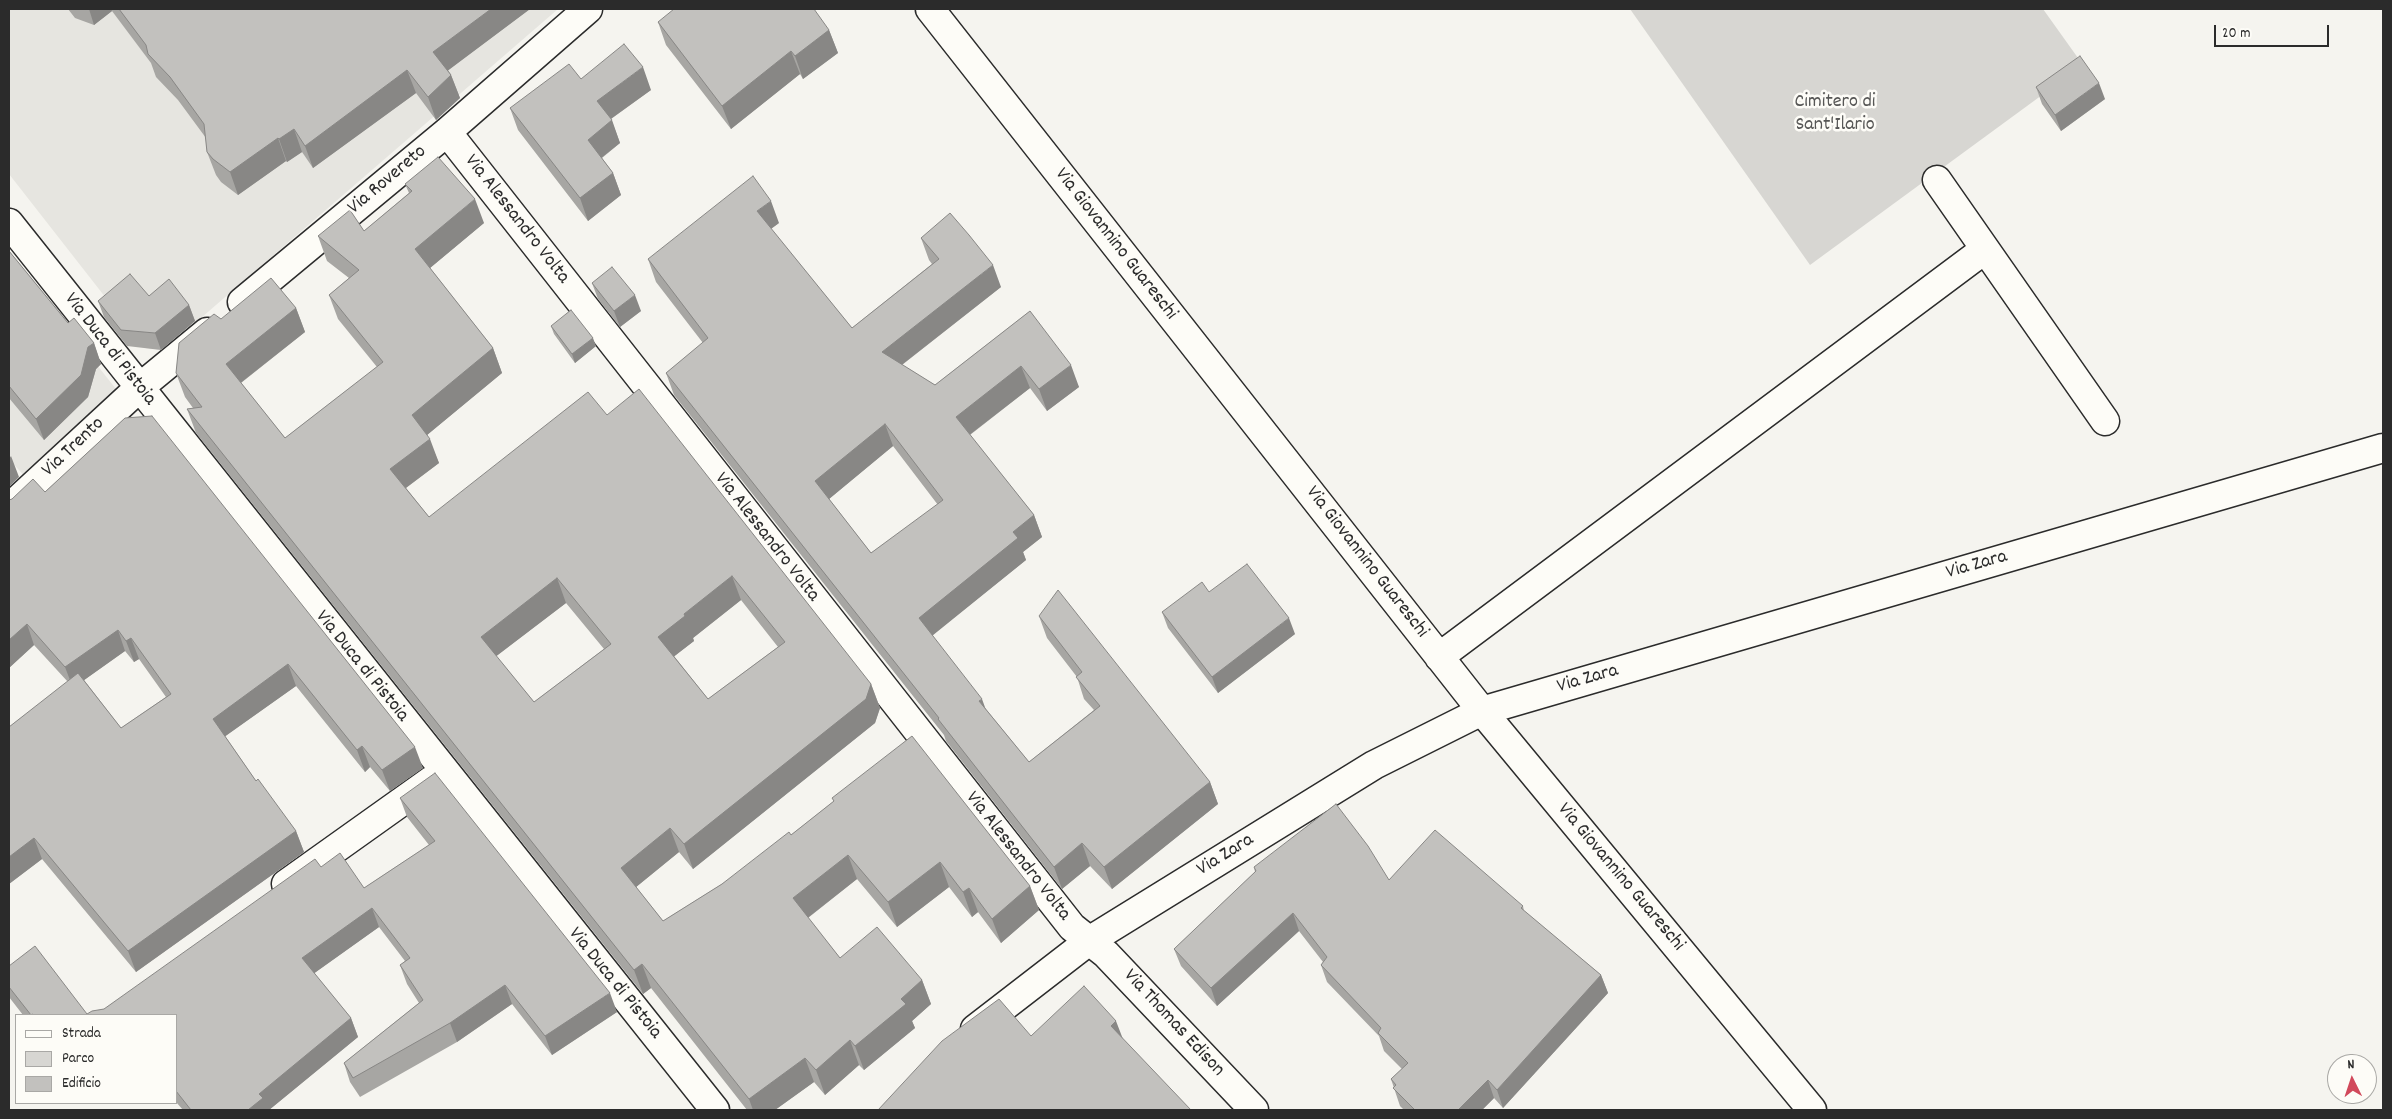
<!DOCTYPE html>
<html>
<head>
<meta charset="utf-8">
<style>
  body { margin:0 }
  #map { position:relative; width:2392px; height:1119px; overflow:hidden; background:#f5f4ef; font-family:Dekko,sans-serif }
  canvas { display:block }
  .frame { position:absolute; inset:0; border:10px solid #2b2b2b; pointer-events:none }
  .legend { position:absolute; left:15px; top:1014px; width:162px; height:90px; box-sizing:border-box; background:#fdfcf7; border:1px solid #a9a8a5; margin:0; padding:6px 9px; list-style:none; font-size:15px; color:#2b2b2b }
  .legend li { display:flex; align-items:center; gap:10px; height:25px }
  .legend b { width:25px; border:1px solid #a9a8a5 }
  .north { position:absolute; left:2327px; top:1054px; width:50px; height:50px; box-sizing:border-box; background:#fdfcf7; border:1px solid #a9a8a5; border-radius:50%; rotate:356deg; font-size:14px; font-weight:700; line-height:20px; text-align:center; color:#2b2b2b }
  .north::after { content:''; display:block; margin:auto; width:18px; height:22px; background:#d1495b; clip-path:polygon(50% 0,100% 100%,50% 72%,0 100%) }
  .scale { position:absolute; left:2214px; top:25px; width:115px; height:22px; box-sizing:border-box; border:2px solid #2b2b2b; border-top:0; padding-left:6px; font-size:15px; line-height:18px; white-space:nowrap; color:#2b2b2b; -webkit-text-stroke:4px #fdfcf7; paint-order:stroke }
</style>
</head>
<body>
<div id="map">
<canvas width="2392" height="1119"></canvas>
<div class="frame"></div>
<ul class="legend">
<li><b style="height:6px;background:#fdfcf7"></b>Strada</li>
<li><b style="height:14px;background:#d7d6d2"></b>Parco</li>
<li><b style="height:14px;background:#c2c1be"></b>Edificio</li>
</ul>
<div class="north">N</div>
<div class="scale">20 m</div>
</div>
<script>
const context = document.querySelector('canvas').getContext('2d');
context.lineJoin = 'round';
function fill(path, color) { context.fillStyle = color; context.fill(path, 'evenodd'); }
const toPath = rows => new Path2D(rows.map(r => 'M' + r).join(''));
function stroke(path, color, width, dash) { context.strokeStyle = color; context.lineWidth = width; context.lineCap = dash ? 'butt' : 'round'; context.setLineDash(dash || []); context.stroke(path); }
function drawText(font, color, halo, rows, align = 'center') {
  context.font = font + ' Dekko,sans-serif'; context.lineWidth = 5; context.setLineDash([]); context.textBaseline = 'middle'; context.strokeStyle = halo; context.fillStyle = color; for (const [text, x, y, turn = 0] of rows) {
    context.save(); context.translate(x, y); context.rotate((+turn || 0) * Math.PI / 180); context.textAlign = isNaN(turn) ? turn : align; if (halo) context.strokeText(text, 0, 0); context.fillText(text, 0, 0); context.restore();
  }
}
fill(toPath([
  [9,9,558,9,164,350,145,348,9,174],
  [9,254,135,413,46,500,9,459]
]), '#e6e5e0');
fill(toPath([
  [1630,9,2043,9,2083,65,1810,265]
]), '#d7d6d2');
const minor = toPath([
  [930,9,1482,711,1812,1110],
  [447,132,1072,927,1106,954,1254,1110],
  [1937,180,2105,421],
  [9,223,715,1110],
  [242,302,447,132,588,9],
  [9,508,139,388,207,332],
  [1439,657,1984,250],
  [286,884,432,780],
  [975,1029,1089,941,1374,765,1482,711,2383,448]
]);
stroke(minor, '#2b2b2b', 31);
stroke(minor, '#fdfcf7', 28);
fill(toPath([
  [68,9,530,9,448,70,451,75,460,98,436,120,416,93,313,168,302,152,287,162,286,161,238,195,221,182,216,175,207,152,206,138,178,100,156,77,151,63,112,11,94,25,75,18],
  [658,22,829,30,838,53,803,79,800,74,731,129,666,45],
  [581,79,651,90,611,119,620,143,602,158,613,173,621,195,588,221,518,130,510,108],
  [2036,87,2105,99,2061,131,2042,104],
  [405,184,484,223,430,268,493,348,502,373,427,435,439,463,406,488,429,517,607,415,871,684,880,708,875,723,693,869,679,852,636,887,663,921,722,884,791,835,834,801,832,798,1030,886,1039,910,1001,943,978,912,972,917,949,887,897,927,857,879,808,918,840,958,922,980,931,1004,912,1021,915,1028,864,1070,859,1065,825,1095,814,1082,775,1110,747,1110,651,988,643,994,196,433,187,409,193,408,185,397,176,373,221,319,296,308,305,332,241,383,285,438,377,367,338,319,329,295,349,278,327,261,318,236,364,231,409,193],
  [741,600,778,647,708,699,674,656,694,641,693,638],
  [566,603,604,649,534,702,496,656],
  [779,223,771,229,852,328,932,264,929,260,921,238,1001,287,902,365,935,385,1030,311,1079,387,1047,411,1030,388,970,435,1034,515,1042,537,1023,552,1026,560,932,635,985,708,1029,762,1094,710,1084,699,1077,677,1047,638,1039,616,1210,782,1218,804,1112,889,1090,866,1062,889,946,741,944,735,674,395,666,373,703,343,656,282,648,259],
  [893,446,938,505,871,553,829,499],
  [9,251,68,323,94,343,101,364,96,369,88,397,44,440,9,398],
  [592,283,641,311,620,327,598,299],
  [149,296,189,305,195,321,161,350,127,346,104,317,98,301],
  [551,326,596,346,575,363,554,334],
  [125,418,423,768,390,791,370,767,365,772,296,686,225,736,256,781,296,831,304,852,136,972,42,859,9,884,9,727,68,682,34,645,9,668,9,500,45,492],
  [125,651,134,662,139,659,166,697,121,728,84,680],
  [1209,592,1295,634,1218,693,1168,628,1162,612],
  [400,798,617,1012,552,1055,512,1004,457,1042,360,1097,350,1082,344,1063,419,1003,407,984,400,965,405,961,379,927,314,973,351,1018,358,1037,269,1110,183,1110,176,1102,176,1015,23,1015,9,997,9,966,87,1014,104,1009,321,867,364,888,429,845,407,817],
  [1254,867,1389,880,1523,906,1524,911,1601,975,1608,993,1503,1108,1494,1098,1482,1110,1404,1110,1400,1106,1391,1079,1402,1069,1384,1051,1379,1036,1327,982,1321,965,1323,962,1299,931,1217,1006,1181,966,1174,949,1255,872]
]), '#a7a6a3');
fill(toPath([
  [89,9,111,9,112,11,94,25],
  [491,9,530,9,442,75,433,52],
  [829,30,838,53,803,79,795,56],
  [791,51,800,74,731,129,722,106],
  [643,67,651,90,605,123,597,101],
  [407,70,416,93,313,168,305,146],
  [451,75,460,98,436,120,428,97],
  [2099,83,2105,99,2061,131,2055,115],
  [612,120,620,143,596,162,588,140],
  [294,129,302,152,287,162,279,139],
  [278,138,286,161,238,195,230,172],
  [613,173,621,195,588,221,580,198],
  [475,199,484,223,424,273,415,249],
  [771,201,779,223,765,233,757,211],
  [993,265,1001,287,890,374,882,352],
  [635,295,641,311,620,327,614,311],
  [189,305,195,321,161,350,155,333],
  [296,308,305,332,234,388,226,364],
  [593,338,596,346,575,363,572,354],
  [94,343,101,364,96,369,88,397,44,440,36,419,88,347],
  [493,348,502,373,421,440,412,415],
  [1071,365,1079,387,1047,411,1039,389],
  [1021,366,1030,388,964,439,956,417],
  [885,424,893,446,823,504,815,481],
  [430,439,439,463,399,493,390,469],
  [11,456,19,477,9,487,9,459],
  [1034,515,1042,537,1023,552,1026,560,927,640,919,618,1013,532],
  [732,576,741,600,693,638,694,641,667,662,658,637,684,614],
  [557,578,566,603,490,661,481,637],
  [1289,618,1295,634,1218,693,1212,677],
  [27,624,34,645,9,668,9,640],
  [118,630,125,651,73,688,65,667],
  [131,638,139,659,134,662,126,641],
  [288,664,296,686,220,740,213,719],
  [871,684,880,708,875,723,693,869,684,844],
  [982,699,990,721,979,701],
  [362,746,370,767,365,772,357,750],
  [415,747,423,768,390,791,382,770],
  [1210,782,1218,804,1112,889,1104,867],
  [670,828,679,852,630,892,621,868],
  [296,831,304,852,136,972,128,951],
  [34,838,42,859,9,884,9,857],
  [1082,843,1090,866,1062,889,1054,867],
  [848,855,857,879,801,923,793,898],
  [940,862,949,887,897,927,888,902],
  [1030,886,1039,910,1001,943,992,919],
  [969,888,978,912,972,917,963,892],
  [372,908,379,927,309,977,302,958],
  [1293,913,1299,931,1217,1006,1211,988],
  [642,964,651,988,643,994,634,970],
  [1601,975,1608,993,1503,1108,1497,1090],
  [922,980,931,1004,912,1021,915,1028,864,1070,855,1046,901,999],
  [505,985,512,1004,457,1042,450,1023],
  [610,993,617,1012,552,1055,545,1036],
  [351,1018,358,1037,269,1110,248,1110,259,1094],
  [1116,1021,1126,1047,1111,1026],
  [850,1040,859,1065,825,1095,816,1070],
  [805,1058,814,1082,775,1110,753,1110,749,1099],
  [1488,1080,1494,1098,1482,1110,1458,1110]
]), '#888785');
const building = toPath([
  [119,9,491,9,433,52,451,75,428,97,407,70,305,146,294,129,279,139,278,138,230,172,213,159,207,152,204,124,170,77,148,54,146,45,119,9],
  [674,9,814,9,829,30,795,56,791,51,722,106,658,22,674,9],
  [624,44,643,67,597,101,612,120,588,140,613,173,580,198,510,108,569,64,581,79,624,44],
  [2080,56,2099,83,2055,115,2036,87,2080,56],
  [438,157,475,199,415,249,493,348,412,415,430,439,390,469,429,517,588,392,607,415,639,389,871,684,866,699,684,844,670,828,621,868,663,921,722,884,789,832,791,835,834,801,832,798,912,736,1030,886,992,919,969,888,963,892,940,862,888,902,848,855,793,898,840,958,877,927,922,980,901,999,906,1004,855,1046,850,1040,816,1070,805,1058,749,1099,642,964,634,970,187,409,202,407,176,373,179,343,214,314,221,319,271,278,296,308,226,364,285,438,383,362,329,295,359,270,318,236,350,210,364,231,412,191,405,184,438,157],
  [732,576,785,642,708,699,658,637,685,616,684,614,732,576],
  [557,578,611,644,534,702,481,637,557,578],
  [753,176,771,201,757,211,852,328,939,259,921,238,950,213,969,235,993,265,882,352,935,385,1030,311,1071,365,1039,389,1021,366,956,417,1034,515,1013,532,1018,538,919,618,982,699,979,701,1029,762,1100,706,1076,677,1082,672,1039,616,1058,590,1210,782,1104,867,1082,843,1054,867,938,719,939,718,666,373,708,338,648,259,753,176],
  [885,424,943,500,871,553,815,481,885,424],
  [9,251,68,323,74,318,94,343,88,347,81,375,36,419,9,386,9,251],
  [612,267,635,295,614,311,592,283,612,267],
  [130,274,149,296,169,279,189,305,155,333,121,330,98,301,130,274],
  [571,310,593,338,572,354,551,326,571,310],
  [152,416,415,747,382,770,362,746,357,750,288,664,213,719,256,781,258,779,296,831,128,951,34,838,9,857,9,727,78,673,121,728,171,694,131,638,126,641,118,630,65,667,27,624,9,640,9,500,12,499,33,479,45,492,125,418,152,416],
  [1247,564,1289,618,1212,677,1162,612,1202,582,1209,592,1247,564],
  [435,773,610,993,545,1036,505,985,450,1023,353,1078,344,1063,423,1000,400,965,410,958,372,908,302,958,351,1018,259,1094,263,1098,248,1110,191,1110,176,1091,176,1015,33,1015,33,1014,31,1015,9,987,9,966,35,946,87,1014,92,1011,104,1009,315,859,321,867,340,853,364,888,435,841,400,798,435,773],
  [1336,804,1368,846,1389,880,1435,830,1523,906,1521,908,1601,975,1497,1090,1488,1080,1458,1110,1415,1110,1393,1088,1396,1085,1391,1079,1408,1063,1378,1033,1381,1028,1321,965,1327,957,1293,913,1211,988,1174,949,1256,871,1254,867,1336,804],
  [1084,986,1116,1021,1111,1026,1191,1110,878,1110,942,1041,999,999,1031,1036,1084,986]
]);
fill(building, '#c2c1be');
stroke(building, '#888785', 1);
drawText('20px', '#565655', '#fdfcf7', [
  ["Cimitero di",1835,103],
  ["Sant'Ilario",1835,126]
]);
drawText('20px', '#2b2b2b', '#fdfcf7', [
  ["Via Rovereto",388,181,-40],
  ["Via Alessandro Volta",516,220,52],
  ["Via Giovannino Guareschi",1115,245,52],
  ["Via Duca di Pistoia",109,350,52],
  ["Via Trento",74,448,-43],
  ["Via Alessandro Volta",766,538,52],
  ["Via Giovannino Guareschi",1366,563,52],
  ["Via Zara",1977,566,-16],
  ["Via Duca di Pistoia",361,667,51],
  ["Via Zara",1588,680,-16],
  ["Via Zara",1226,856,-32],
  ["Via Alessandro Volta",1017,857,52],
  ["Via Giovannino Guareschi",1620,878,50],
  ["Via Duca di Pistoia",614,984,51],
  ["Via Thomas Edison",1173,1024,47]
]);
</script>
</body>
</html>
